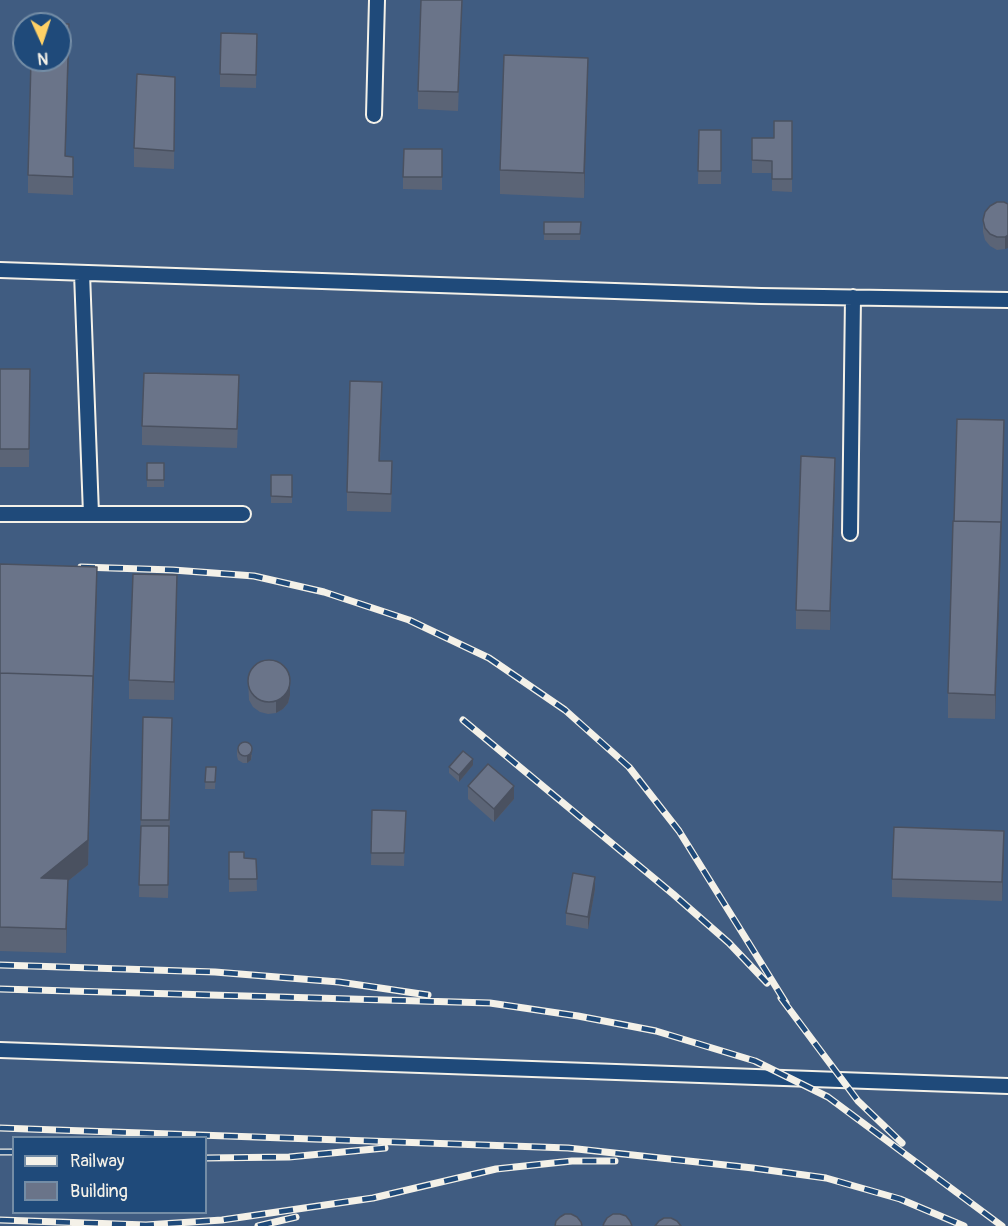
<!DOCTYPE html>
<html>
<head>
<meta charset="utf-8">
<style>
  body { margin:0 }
  #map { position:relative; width:1008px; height:1226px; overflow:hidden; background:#2e527d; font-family:Pangolin,sans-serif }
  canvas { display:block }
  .legend { position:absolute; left:12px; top:1136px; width:195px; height:78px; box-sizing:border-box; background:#1f4a7a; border:2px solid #748da6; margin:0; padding:8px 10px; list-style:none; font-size:18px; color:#f4f1e8 }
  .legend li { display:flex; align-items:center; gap:12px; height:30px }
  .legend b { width:30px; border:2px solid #748da6 }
  .north { position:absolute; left:12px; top:12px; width:60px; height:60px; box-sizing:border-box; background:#1f4a7a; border:2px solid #748da6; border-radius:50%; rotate:177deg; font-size:16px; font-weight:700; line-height:24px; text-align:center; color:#f4f1e8 }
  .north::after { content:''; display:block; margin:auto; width:21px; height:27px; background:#ffd166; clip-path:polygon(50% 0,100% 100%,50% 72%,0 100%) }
</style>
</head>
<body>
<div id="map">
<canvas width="1008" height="1226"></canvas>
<ul class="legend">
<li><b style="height:8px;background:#f4f1e8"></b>Railway</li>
<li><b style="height:16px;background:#6a7489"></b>Building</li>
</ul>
<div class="north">N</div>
</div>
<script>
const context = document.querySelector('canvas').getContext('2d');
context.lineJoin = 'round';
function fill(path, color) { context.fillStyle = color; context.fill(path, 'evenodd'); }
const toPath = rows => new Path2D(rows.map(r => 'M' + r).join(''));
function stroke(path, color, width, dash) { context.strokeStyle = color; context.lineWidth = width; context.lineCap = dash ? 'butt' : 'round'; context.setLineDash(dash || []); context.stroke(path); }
fill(toPath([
  [0,0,1008,0,1008,1226,0,1226],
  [24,24,60,24,60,60,24,60],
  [14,1138,206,1138,206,1212,14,1212]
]), '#405c81');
const service = toPath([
  [374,115,377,0],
  [0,270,761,296,1008,300],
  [82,273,91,514],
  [0,514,243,514],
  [850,533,853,297],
  [0,1050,1008,1086]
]);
stroke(service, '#f4f1e8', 18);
stroke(service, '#1f4a7a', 14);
const rail = toPath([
  [81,567,173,570,254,576,324,592,409,620,489,658,565,710,629,767,679,831,786,1003],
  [463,720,673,894,729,943,767,983],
  [0,965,215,972,339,982,428,995],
  [0,989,490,1003,578,1016,656,1031,755,1061,828,1097,1002,1226],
  [781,998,858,1101,902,1143],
  [0,1128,568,1148,753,1168,826,1178,900,1199,964,1226],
  [0,1152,14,1152],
  [206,1158,289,1157,385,1148],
  [0,1220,146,1225,222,1220,373,1198,496,1169,572,1161,615,1161],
  [258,1226,296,1217]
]);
stroke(rail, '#f4f1e8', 7);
stroke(rail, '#1f4a7a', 4.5, [14]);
fill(toPath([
  [462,0,458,111,418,109,418,91],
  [257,34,256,88,220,87,220,74],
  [69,43,65,156,73,175,73,195,28,193,28,175],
  [175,77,174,169,134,167,134,148],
  [588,82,584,198,500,194,500,170],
  [792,121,792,192,772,191,772,173,752,173,752,138,774,138],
  [699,130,721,130,721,184,698,184],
  [442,149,442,190,403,189,403,177],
  [1008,204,1005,249,997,250,990,246,985,240,983,232,983,220],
  [544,222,581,222,580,240,544,240],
  [0,369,30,369,29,467,0,467],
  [239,394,237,448,142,445,142,426],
  [382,400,380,461,392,480,391,512,347,511,347,492],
  [1004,439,995,719,948,718,948,693],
  [147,463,164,463,164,487,147,487],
  [271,475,292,475,292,503,271,503],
  [835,476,830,630,796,629,796,610],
  [0,564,97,586,88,865,68,881,66,953,0,951],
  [177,594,174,700,129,699,129,680],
  [248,679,290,695,288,703,283,709,276,713,268,714,260,712,253,707,249,700],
  [143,717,172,736,168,898,139,897],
  [237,749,252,755,251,760,247,763,243,763,238,760,237,756],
  [473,765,459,782,449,773,449,767],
  [206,767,216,767,215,789,205,789],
  [468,786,514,799,494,822,468,799],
  [372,810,406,811,404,866,371,865],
  [1004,850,1002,901,892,897,892,879],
  [229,852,244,858,256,859,257,891,229,892],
  [595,889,588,929,566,925,566,913]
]), '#5b6476');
fill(toPath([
  [69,24,69,43,65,175,65,156],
  [588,58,588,82,584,198,584,173],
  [1008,235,1008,248,1005,249,1005,237],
  [382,382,382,400,379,479,379,461],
  [1004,420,1001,546,995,719,995,695],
  [835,458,835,476,830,630,830,611],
  [97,567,97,586,93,700,93,682],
  [177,575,177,594,174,700,174,682],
  [93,676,88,865,68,881,66,953,66,929,41,878],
  [290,682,290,695,288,703,283,709,276,713,276,700],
  [252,749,251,760,247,763,247,756],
  [473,759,473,765,459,782,459,775],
  [514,786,514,799,494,822,494,809],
  [1004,831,1004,850,1002,901,1002,882],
  [595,877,595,889,588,929,588,917]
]), '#4a5160');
const building = toPath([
  [421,0,462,0,458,92,418,91,421,0],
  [33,23,69,24,65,156,73,157,73,177,28,175,31,60,60,60,60,24,33,24,33,23],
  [221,33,257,34,256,75,220,74,221,33],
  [504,55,588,58,584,173,500,170,504,55],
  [137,74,175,77,174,151,134,148,137,74],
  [774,121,792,121,792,179,772,179,772,161,752,160,752,138,774,138,774,121],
  [699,130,721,130,721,171,698,171,699,130],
  [404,149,442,149,442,177,403,177,404,149],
  [997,202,1004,202,1008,204,1008,235,1005,237,997,237,990,234,985,228,983,220,985,212,990,206,997,202],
  [544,222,581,222,580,234,544,234,544,222],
  [0,369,30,369,29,449,0,449,0,369],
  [144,373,239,375,237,429,142,426,144,373],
  [350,381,382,382,379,461,392,461,391,494,347,492,350,381],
  [957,419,1004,420,1001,528,1001,522,954,521,957,419],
  [801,456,835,458,830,611,796,610,801,456],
  [147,463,164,463,164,480,147,480,147,463],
  [271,475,292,475,292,497,271,496,271,475],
  [953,521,1001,522,995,695,948,693,953,521],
  [0,564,97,567,93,682,93,676,0,673,0,564],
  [133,574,177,575,174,682,129,680,133,574],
  '248 681a21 21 0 1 1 42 0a21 21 0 1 1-42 0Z',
  [0,673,93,676,88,840,41,878,68,879,66,929,0,927,0,673],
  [143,717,172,718,169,820,141,820,143,717],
  '238 749a7 7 0 1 1 14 0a7 7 0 1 1-14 0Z',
  [463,751,473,759,459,775,449,767,463,751],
  [488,764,514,786,494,809,468,786,488,764],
  [206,767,216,767,215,782,205,782,206,767],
  [372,810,406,811,404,853,371,853,372,810],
  [141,826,169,826,168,885,139,885,141,826],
  [894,827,1004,831,1002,882,892,879,894,827],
  [229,852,244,852,244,858,256,859,257,879,229,879,229,852],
  [573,873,595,877,588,917,566,913,573,873],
  [565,1214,571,1214,577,1217,581,1222,582,1226,555,1226,556,1221,560,1217,565,1214],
  [613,1214,620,1214,626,1216,630,1221,632,1226,603,1226,604,1223,607,1218,613,1214],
  [664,1218,671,1218,677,1221,681,1226,655,1226,659,1221,664,1218]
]);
fill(building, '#6a7489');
stroke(building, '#4a5160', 1.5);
</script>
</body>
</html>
